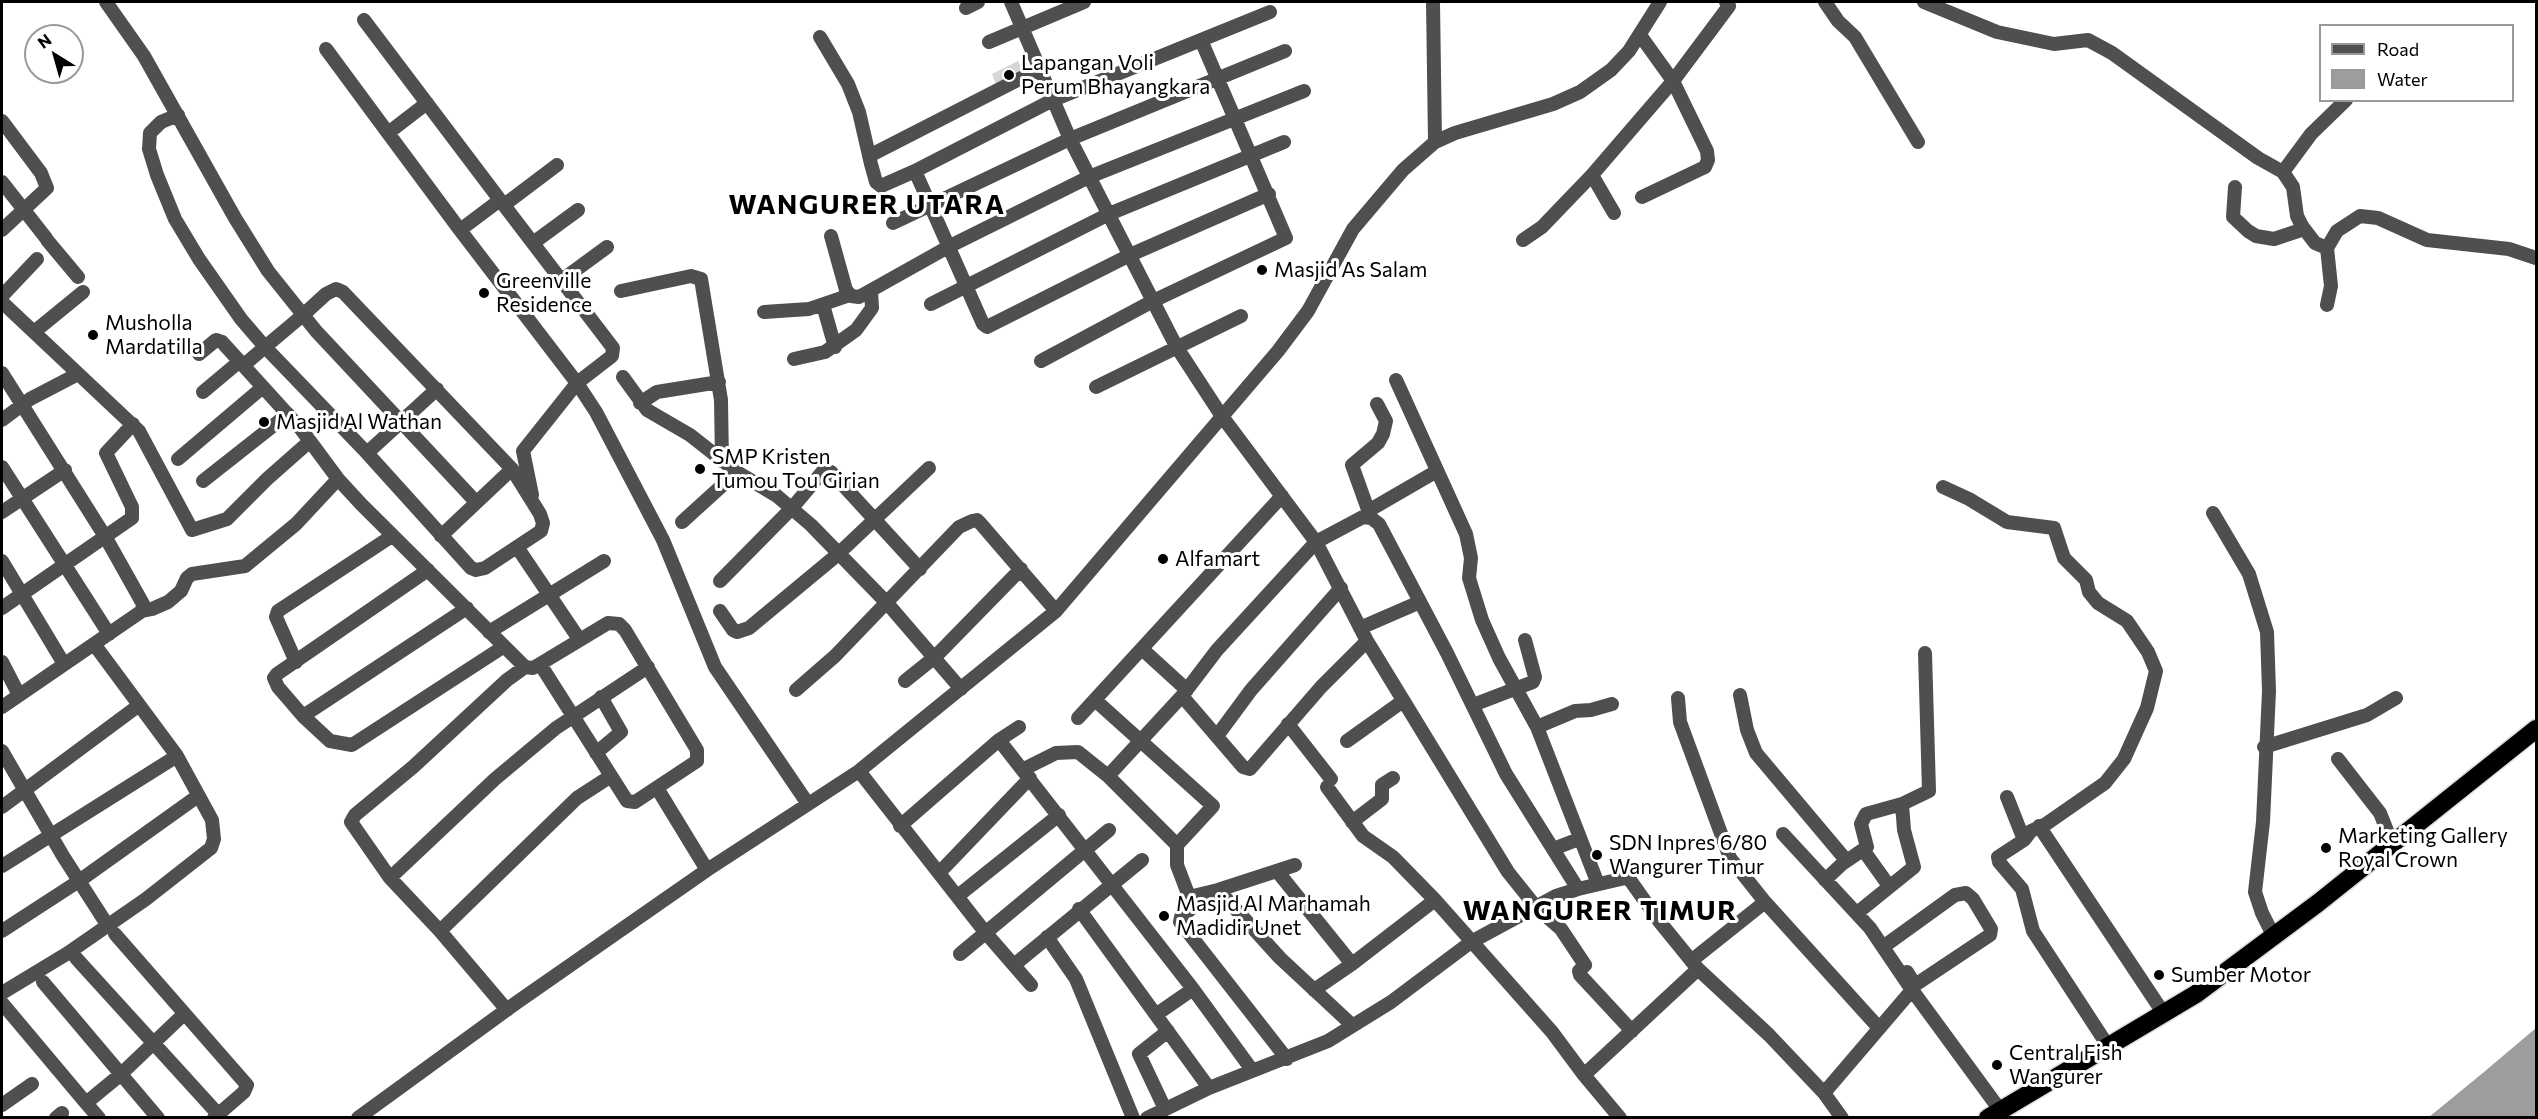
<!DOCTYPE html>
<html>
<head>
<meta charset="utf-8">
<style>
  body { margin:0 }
  #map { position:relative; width:2538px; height:1119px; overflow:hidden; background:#fff; font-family:Commissioner,sans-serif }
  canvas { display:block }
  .frame { position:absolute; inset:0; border:3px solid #000; pointer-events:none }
  .legend { position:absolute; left:2319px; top:24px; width:195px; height:78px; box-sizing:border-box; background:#fff; border:2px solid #999; margin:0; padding:8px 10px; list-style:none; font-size:18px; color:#000 }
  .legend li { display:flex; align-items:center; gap:12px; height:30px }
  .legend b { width:30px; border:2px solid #999 }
  .north { position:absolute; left:24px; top:24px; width:60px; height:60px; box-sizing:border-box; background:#fff; border:2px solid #999; border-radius:50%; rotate:323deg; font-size:16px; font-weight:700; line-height:24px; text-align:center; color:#000 }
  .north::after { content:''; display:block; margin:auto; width:21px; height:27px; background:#000; clip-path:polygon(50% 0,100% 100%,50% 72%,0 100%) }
</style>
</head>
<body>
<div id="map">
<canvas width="2538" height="1119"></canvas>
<div class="frame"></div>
<ul class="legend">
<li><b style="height:8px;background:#4f4f4f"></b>Road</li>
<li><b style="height:16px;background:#9d9d9d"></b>Water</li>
</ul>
<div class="north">N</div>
</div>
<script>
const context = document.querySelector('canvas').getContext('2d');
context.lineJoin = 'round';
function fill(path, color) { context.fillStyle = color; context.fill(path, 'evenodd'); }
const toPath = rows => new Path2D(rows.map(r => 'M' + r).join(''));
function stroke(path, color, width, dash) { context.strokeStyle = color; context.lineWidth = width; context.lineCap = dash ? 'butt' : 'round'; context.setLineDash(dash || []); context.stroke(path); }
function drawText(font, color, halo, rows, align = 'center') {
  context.font = font + ' Commissioner,sans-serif'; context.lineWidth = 6; context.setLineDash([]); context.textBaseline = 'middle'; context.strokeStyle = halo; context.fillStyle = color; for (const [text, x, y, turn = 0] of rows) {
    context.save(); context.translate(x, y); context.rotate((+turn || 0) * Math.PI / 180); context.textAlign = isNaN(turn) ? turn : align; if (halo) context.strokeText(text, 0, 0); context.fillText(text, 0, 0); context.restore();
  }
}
fill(toPath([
  [1018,61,1025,76,998,89,992,74]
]), '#d6d6d6');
fill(toPath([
  [2536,1028,2536,1117,2429,1117,2484,1072]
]), '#9d9d9d');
const highway = toPath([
  [1988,1118,2196,994,2318,903,2536,729]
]);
stroke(highway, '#dbdbdb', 21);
stroke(toPath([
  [106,2,144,56,235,218,268,271,316,331,476,502],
  [1011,2,1070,139,1176,346,1221,415,1316,542,1363,517,1371,518,1379,524,1447,653,1506,774,1578,889,1625,878,1630,880,1659,921,1698,969,1769,1035,1824,1093,1842,1118],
  [1433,2,1435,142],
  [1825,2,1838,21,1855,37,1918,142],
  [1924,2,1997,32,2054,44,2088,40,2112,53,2258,158,2283,172,2293,187,2297,216,2302,226,2315,243,2327,248],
  [966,8,978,2],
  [364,20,500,200],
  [1640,35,1673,81,1707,151,1708,160,1705,167,1642,197],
  [820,37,848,84,859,112,871,164,876,182,881,186,915,171,1053,100,1270,12],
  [989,42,1084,2],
  [326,49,388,133],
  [427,103,388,133,460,230],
  [178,115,161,122,150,133,149,149,157,175,175,219,199,259,241,319,265,347,367,453,471,568,476,570,485,568,541,531,543,523,540,514,512,469,343,292,336,289,326,294,303,315,265,347,244,365],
  [2,121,41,173,47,188,2,230],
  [869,156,1039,69],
  [915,171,983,324,987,327,1130,255,1269,194],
  [2283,172,2311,134,2346,100],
  [1592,175,1614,213],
  [2,182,46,238],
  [2235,187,2233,217,2248,231,2256,236,2274,239,2304,229],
  [504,205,557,165],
  [893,223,1070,139,1285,51],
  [831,236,846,290,851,296,859,297,950,246,1089,177,1304,91],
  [47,240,78,277],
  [1523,240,1542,227,1592,175,1673,81,1729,6,1726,2],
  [533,243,578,210],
  [562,280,607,247],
  [621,291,691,276,701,279,721,400,722,461],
  [2,296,37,259],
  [2,302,139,431,192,530,227,519,267,479,310,441],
  [931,304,1109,214,1284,142],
  [823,305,835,347],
  [2327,305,2331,286,2327,248,2337,231,2360,216,2378,218,2427,240,2509,249,2536,258],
  [764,312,809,309,850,295],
  [34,332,83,292],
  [199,354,216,340,222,342,301,429,338,479,361,504,525,667],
  [794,359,825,352,856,330,872,308,871,291],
  [1041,361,1153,301,1286,238,1201,40],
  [2,373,106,538,143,604,142,611],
  [623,377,647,410,690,435,737,472,777,496,811,525,887,603,961,689],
  [1396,380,1466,534,1471,558,1469,578,1482,620,1499,658,1537,727,1598,884],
  [1096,387,1241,316],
  [203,392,240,361],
  [640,403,657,392,719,382],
  [2,420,30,399,78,374],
  [367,453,437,389],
  [178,459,263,387],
  [2,467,109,634],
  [203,481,288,414],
  [1943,487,1969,499,2007,522,2054,528,2064,558,2086,580,2089,592,2098,603,2127,621,2148,652,2156,671,2147,708,2124,759,2105,783,2046,824,2031,831,2024,840,1998,857,1999,862,2022,889,2033,931,2108,1046],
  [532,495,523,451,577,383,612,356,613,348,500,200,460,230,577,383,596,412,663,540,715,667,808,804],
  [1368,511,1437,471],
  [2,512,65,470],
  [2213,513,2249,574,2267,632,2269,691,2263,822,2255,892,2262,913,2274,937],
  [1371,518,1352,465,1378,443,1383,434,1386,421,1377,404],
  [682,522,737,472],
  [441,536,512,469],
  [517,547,579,639],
  [2,561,64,664],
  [428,570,277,674,274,678,278,687,303,716,467,608],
  [720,581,792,508,824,470,831,472,920,569],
  [2,608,132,518,132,507,106,453,133,424],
  [720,611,733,630,737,632,749,628,837,555,929,468],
  [1360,628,1420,602],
  [489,632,604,561],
  [1142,649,1187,690],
  [2,662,19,695],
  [296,662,276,617,278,611,392,536],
  [905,681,935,657,1021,569],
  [796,690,835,656,959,527,972,521,977,520,981,524,1056,611],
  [1740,695,1747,730,1756,753,1846,860],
  [1182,696,1243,767,1250,769,1321,687,1367,641],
  [1678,698,1680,722,1730,858,1765,902],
  [1095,700,1213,806,1177,845,1177,865,1193,907,1181,917,1180,922,1287,1059],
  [1473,705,1533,682,1535,677,1525,640],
  [2,707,142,611,152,609,168,602,181,591,187,578,192,574,245,566,296,524,338,479],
  [303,716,330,741,352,745,503,647],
  [1078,718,1282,496],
  [1288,724,1331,779],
  [1537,727,1575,711,1591,710,1612,704],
  [1217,736,1251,690,1341,588],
  [999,740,1193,989,1252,1070],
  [1347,741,1403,701],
  [2264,747,2367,715,2396,698],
  [2,751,63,856,108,926],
  [596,753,621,732,601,697],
  [2338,759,2380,813,2392,843],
  [1024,769,1056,753,1078,752,1108,776],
  [859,771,985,932,1031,985],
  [1327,787,1363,836,1393,857,1435,900,1552,1032,1584,1075,1620,1118],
  [657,788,707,870],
  [2007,797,2024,840],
  [2,807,138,706],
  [1352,822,1382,799,1382,785,1393,778],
  [900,826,999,740,1019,727],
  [2039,826,2164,1014],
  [1783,834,1870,928,1912,990,2000,1110],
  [1177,845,1108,776,1182,696,1217,650,1316,542,1367,641,1508,872,1532,902,1532,909,1539,910,1561,929,1585,965,1579,971,1580,975,1632,1031],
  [1553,849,1579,839],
  [1864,851,1889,886],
  [2,866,177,756],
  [1277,871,1352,964,1314,990],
  [939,873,1030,778],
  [390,878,495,779,556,728,648,667],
  [1825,880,1842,864,1867,847,1861,824,1866,814,1902,804,1929,791,1925,653],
  [1218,890,1295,865],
  [959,895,1059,815],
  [1189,897,1218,890,1221,893,1280,958,1352,1025],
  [1079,909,1209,1088],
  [1857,913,1914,867,1904,830,1902,804],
  [2,931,79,881,198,796],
  [440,931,577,798,611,776],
  [115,934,247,1085,244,1092,214,1118],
  [1047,937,1076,979,1133,1118],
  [1883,947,1955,895,1966,893,1973,899,1991,929,1990,935,1915,985,1907,972],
  [960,954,1109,830],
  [76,958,218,1114],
  [1691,961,1765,902,1879,1028],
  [1352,964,1435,900],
  [1014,965,1142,860],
  [43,982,158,1118],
  [2,993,68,953,146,899,211,848,214,839,212,820,177,756,94,644],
  [2,1003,86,1103,120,1075,184,1014],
  [507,1010,440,931,390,878,351,822,355,815,413,767,507,680,525,667,533,668,540,664,608,623,619,624,625,630,697,750,697,761,635,802,627,801,540,664],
  [1157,1014,1193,989],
  [1584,1075,1698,969],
  [1824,1093,1912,990],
  [86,1103,99,1118],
  [2,1105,32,1084],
  [1165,1109,1139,1054,1168,1031],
  [56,1118,62,1113],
  [358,1118,516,1003,707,870,859,771,1056,611,1278,351,1308,311,1353,229,1403,170,1435,142,1455,133,1553,104,1580,92,1611,70,1629,51,1660,2],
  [1147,1118,1209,1088,1328,1041,1391,1002,1471,942,1556,896,1578,889]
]), '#4f4f4f', 14);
stroke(highway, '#000', 18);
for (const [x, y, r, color] of [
  [1009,75,6,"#000"],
  [1262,270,6,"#000"],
  [484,293,6,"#000"],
  [93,335,6,"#000"],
  [264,422,6,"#000"],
  [700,469,6,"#000"],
  [1163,559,6,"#000"],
  [2326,848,6,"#000"],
  [1597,855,6,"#000"],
  [1164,916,6,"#000"],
  [2159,975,6,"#000"],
  [1997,1065,6,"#000"]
]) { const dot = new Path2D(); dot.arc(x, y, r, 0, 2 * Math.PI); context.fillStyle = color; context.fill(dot); stroke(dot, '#fff', 2); }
drawText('21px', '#000', '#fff', [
  ["Lapangan Voli",1021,63],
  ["Perum Bhayangkara",1021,87],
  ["Masjid As Salam",1274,270],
  ["Greenville",496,281],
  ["Residence",496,305],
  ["Musholla",105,323],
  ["Mardatilla",105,347],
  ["Masjid Al Wathan",276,422],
  ["SMP Kristen",712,457],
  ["Tumou Tou Girian",712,481],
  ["Alfamart",1175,559],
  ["Marketing Gallery",2338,836],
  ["Royal Crown",2338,860],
  ["SDN Inpres 6/80",1609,843],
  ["Wangurer Timur",1609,867],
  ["Masjid Al Marhamah",1176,904],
  ["Madidir Unet",1176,928],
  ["Sumber Motor",2171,975],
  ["Central Fish",2009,1053],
  ["Wangurer",2009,1077]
], 'left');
context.letterSpacing = '1.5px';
drawText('bold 27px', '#000', '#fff', [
  ["WANGURER UTARA",867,205],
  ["WANGURER TIMUR",1600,911]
]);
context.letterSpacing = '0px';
</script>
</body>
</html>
